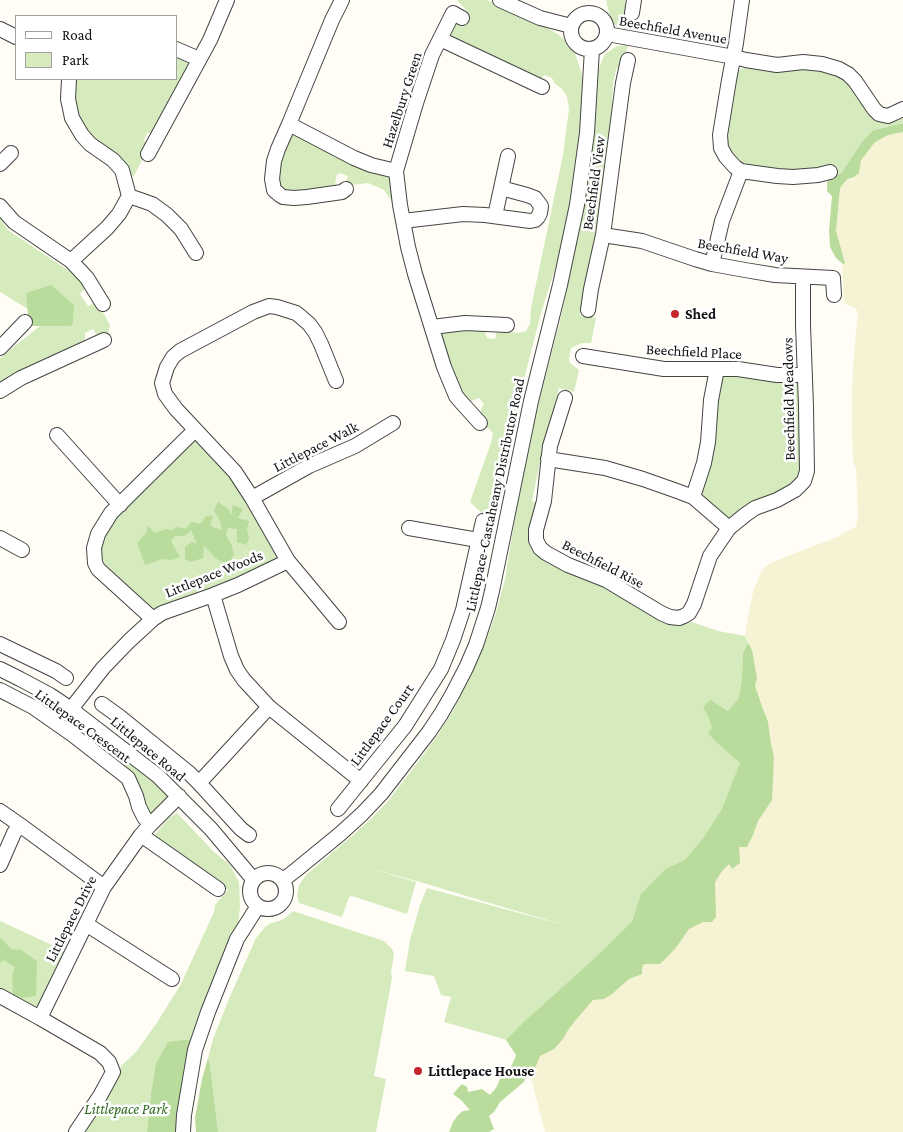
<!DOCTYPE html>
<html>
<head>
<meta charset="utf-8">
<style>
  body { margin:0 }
  #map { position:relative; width:903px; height:1132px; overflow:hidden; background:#fffdf5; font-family:"Crimson Pro",serif }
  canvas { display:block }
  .legend { position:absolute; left:15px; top:15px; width:162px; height:65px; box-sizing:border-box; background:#fff; border:1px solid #a0a0a0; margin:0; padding:6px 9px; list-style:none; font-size:15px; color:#111 }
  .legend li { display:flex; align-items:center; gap:10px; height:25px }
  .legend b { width:25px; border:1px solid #a0a0a0 }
</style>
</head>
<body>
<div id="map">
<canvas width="903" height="1132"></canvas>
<ul class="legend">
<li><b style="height:6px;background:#fff"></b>Road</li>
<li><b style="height:14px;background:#d5ebbd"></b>Park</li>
</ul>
</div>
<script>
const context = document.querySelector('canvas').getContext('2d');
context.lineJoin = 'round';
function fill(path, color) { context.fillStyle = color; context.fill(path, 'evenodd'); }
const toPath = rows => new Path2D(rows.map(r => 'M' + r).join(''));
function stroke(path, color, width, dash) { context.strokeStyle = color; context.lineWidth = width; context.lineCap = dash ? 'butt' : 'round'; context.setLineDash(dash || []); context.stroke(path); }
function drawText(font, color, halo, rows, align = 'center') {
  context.font = font + ' "Crimson Pro",serif'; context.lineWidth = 5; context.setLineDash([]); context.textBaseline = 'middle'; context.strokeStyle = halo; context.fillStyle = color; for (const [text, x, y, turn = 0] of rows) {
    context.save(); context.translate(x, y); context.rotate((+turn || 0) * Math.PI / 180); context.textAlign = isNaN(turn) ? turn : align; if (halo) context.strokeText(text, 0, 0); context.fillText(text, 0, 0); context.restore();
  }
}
fill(toPath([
  [903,126,903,1132,545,1132,524,1050,627,943,748,643,745,636,747,621,754,589,760,575,764,568,771,563,793,554,840,536,841,534,856,527,858,516,856,468,853,461,852,437,852,393,853,367,858,312,854,307,847,305,844,302,842,263,834,228,839,183,873,138]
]), '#f6f3d4');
fill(toPath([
  [457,0,487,0,516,15,540,24,558,34,570,46,575,54,581,71,583,79,583,99,579,151,563,244,542,310,524,379,504,466,492,523,470,502,491,443,493,433,485,425,487,422,481,414,481,409,484,404,479,398,469,402,456,386,441,335,442,332,446,329,484,329,487,338,495,339,497,331,519,333,526,331,530,324,531,308,563,155,569,109,567,97,562,89,555,84,552,78,544,75,542,79,452,39,450,31,454,25,457,23,462,22,467,11],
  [606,0,625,0,628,19,625,32,616,26,610,18],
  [628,45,625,56,616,70,613,83,610,143,598,217,580,315,596,318,591,343,582,343,571,348,569,359,570,363,579,370,574,392,559,388,547,431,536,481,532,501,538,503,530,541,598,581,682,623,689,621,718,631,745,636,748,643,743,653,742,678,739,698,728,711,721,705,755,742,709,846,524,1050,504,1039,444,1022,451,997,441,995,434,976,405,971,410,940,420,905,427,888,571,927,466,896,427,884,362,866,416,882,407,914,352,896,349,897,342,917,299,903,297,895,299,885,306,875,353,835,374,816,388,801,409,774,435,739,454,709,471,675,486,640,496,613,505,579,521,481,531,433,562,313,583,212,592,146,597,79,599,68,605,54,617,46],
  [176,55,188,60,191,63,155,132,151,133,147,133,144,140,146,143,146,152,134,176,130,177,95,142,80,123,75,103,74,87,76,79,176,79],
  [750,66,813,67,832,71,851,83,865,106,903,116,903,123,884,127,873,130,863,140,842,172,830,180,836,167,814,169,797,172,750,167,741,163,733,158,728,150,724,136,735,76,741,69],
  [293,134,298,135,389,178,392,188,393,203,384,190,368,183,351,185,345,184,348,176,339,173,336,176,335,187,287,193,278,185,276,175,289,136],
  [0,218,8,230,78,277,86,287,80,294,88,306,93,304,97,304,101,309,110,325,108,334,98,337,93,329,85,333,85,339,83,344,0,385,0,358,40,326,36,314,0,292],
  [726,375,798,382,801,390,800,475,798,481,732,517,728,518,702,497,701,494,722,378],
  [195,440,200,441,226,468,277,552,277,557,274,563,249,575,157,610,154,610,104,569,99,553,99,548,111,521],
  [102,737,168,792,169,798,161,808,148,817,137,786,91,744],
  [177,813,214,852,230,865,239,882,240,907,238,924,194,1039,151,1094,147,1132,82,1132,101,1103,117,1082,121,1066,136,1052,158,1021,181,984,214,912,215,905,228,890,153,837,169,818],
  [293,911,384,941,392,949,394,954,391,973,392,978,374,1076,386,1079,376,1132,218,1132,210,1064,208,1058,213,1039,231,994,256,938,265,927,271,923,279,921,285,918],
  [0,921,65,951,34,1014,0,994]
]), '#d5ebbd');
fill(toPath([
  [903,123,903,132,888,135,875,142,861,160,859,173,854,177,847,179,840,188,836,231,845,263,843,264,836,258,830,247,829,231,832,196,827,191,827,182,842,172,863,140,873,130],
  [51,285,74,305,73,322,71,326,29,326,26,293],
  [218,502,228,509,231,515,233,505,243,509,238,518,249,521,247,530,249,537,247,545,237,542,237,529,228,528,226,535,232,546,234,555,228,564,218,560,204,546,203,558,191,562,185,559,185,547,192,542,197,544,191,530,185,536,175,536,171,541,180,557,171,560,162,559,145,565,137,543,147,532,147,525,155,533,166,529,172,530,177,527,185,529,192,522,201,524,206,516,213,516,210,525,215,528,222,530,220,521,214,511],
  [748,643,752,650,757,678,755,686,763,709,768,722,771,744,774,757,772,800,758,821,753,835,747,847,739,847,740,863,732,869,729,864,722,871,715,882,716,917,712,922,703,922,689,929,675,949,660,964,644,964,642,968,642,974,629,979,612,994,604,999,593,1000,575,1021,568,1030,563,1039,554,1049,540,1056,536,1066,527,1074,524,1082,500,1102,494,1112,489,1116,494,1129,489,1132,449,1132,453,1122,458,1115,463,1111,470,1110,461,1100,453,1094,458,1088,462,1084,467,1087,468,1092,482,1089,490,1095,496,1088,500,1079,511,1067,515,1058,516,1055,506,1040,525,1021,595,958,632,922,641,894,666,869,685,860,704,837,722,809,740,763,714,740,708,733,712,728,708,716,703,707,710,700,728,711,739,698,742,678,743,653],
  [0,937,11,949,21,950,37,961,36,996,22,998,13,995,12,976,15,967,3,960,0,963],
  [194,1039,180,1132,147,1132,151,1094,156,1064,168,1042],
  [208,1058,210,1064,218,1132,196,1132,195,1118,202,1079]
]), '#b9dc9c');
const minor = toPath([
  [342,0,332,20,289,124,278,149,274,161,272,179,274,190,280,195,283,197,294,198,307,197,342,192,346,189],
  [500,0,540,18,571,26],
  [742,0,736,43,729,80,720,135,721,148,726,157,735,167,741,171,777,176,793,177,818,175,830,172],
  '571 31a18 18 0 1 1 36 0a18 18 0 1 1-36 0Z',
  [632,13,634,0],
  [462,18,453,13,432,55,416,103,396,171,400,205,408,247,415,274,444,367,456,396,461,402,480,423],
  [0,29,16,37],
  [607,34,734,57,746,60,777,65,803,62,822,64,839,69,848,74,855,81,874,109,879,114,888,116,903,109],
  [440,39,542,87],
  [176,49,199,59],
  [69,79,68,99,72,118,82,135,90,144,113,160,122,170,129,196,119,214,107,228,71,261],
  [289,124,354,158,371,165,396,171],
  [148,154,210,40,227,0],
  [0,164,11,153],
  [129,196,152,204,167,215,181,229,196,253],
  [0,206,14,222,71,261,87,278,103,304],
  [495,216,508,156],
  [403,221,463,214,485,215,530,221,535,220,538,217,540,213,541,206,535,198,527,195,501,188],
  [603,235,642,241,695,259,712,264,745,270,775,275,833,278,834,295],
  [712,264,722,221,741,171],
  [588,310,591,289,603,235,623,83,628,60],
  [432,327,465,323,507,325],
  [0,348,25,322],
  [583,356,664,369,738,369,777,375,805,375],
  [336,381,321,344,315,332,309,324,301,317,296,313,277,307,269,306,253,312,180,351,173,357,167,367,162,383,165,394,176,409,235,472,252,498,288,561,339,622],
  [0,391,21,378,104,340],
  [565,398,550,446,544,501,536,530,536,540,540,548,546,553,568,565,606,580,661,613,670,617,679,618,684,616,689,613,694,604,710,556,729,528,745,515,755,508,777,500,795,490,804,481,807,471,806,406,803,325,803,277],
  [57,435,120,505],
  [548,459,605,468,643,479,677,491,693,497,729,528],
  [693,497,704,463,708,442,711,400,717,369],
  [252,498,309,466,355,446,393,423],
  [409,528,478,540],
  [0,538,22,550],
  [213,595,231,656,237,670,244,680,269,707,361,781],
  [153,619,98,569,95,563,94,548,98,534,111,513,195,430],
  [0,644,56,671,66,678],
  [0,669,20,679,50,695,71,709,158,776,211,829,253,879],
  [0,690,33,707,73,735,128,778,136,796,139,807,144,817,150,825],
  [102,704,120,717,189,773,199,783,241,829,249,835],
  [71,709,103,668,129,641,153,619,162,613,213,595,238,585,288,561],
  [199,783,269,707],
  [338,809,405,726,441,669,453,640,463,610,483,521],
  [0,811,20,825,104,887],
  [141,835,218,889],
  [0,865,14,833,20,825],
  '250 891a18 18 0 1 1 36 0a18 18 0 1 1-36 0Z',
  [283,880,296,870,340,834,362,814,381,794,429,732,441,714,452,695,466,668,476,645,488,608,492,591,531,401,560,285,577,205,587,133,592,49],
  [86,924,172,979],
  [0,996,40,1018,100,1053,109,1062,113,1072,100,1096,76,1132],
  [40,1018,104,887,141,835,150,825,179,796],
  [183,1132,184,1115,195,1050,208,1012,237,939,258,906]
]);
stroke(minor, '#444', 16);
stroke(minor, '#fff', 14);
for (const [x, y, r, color] of [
  [675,314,5,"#c4262e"],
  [418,1071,5,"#c4262e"]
]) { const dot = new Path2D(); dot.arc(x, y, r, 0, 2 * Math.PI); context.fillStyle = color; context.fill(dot); stroke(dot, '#fff', 2); }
drawText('15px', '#111', '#fff', [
  ["Beechfield Avenue",673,30,10],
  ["Hazelbury Green",402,100,-72],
  ["Beechfield View",594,183,-82],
  ["Beechfield Way",743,251,10],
  ["Beechfield Place",694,352,3],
  ["Beechfield Meadows",789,399,-91],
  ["Littlepace Walk",316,447,-27],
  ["Littlepace-Castaheany Distributor Road",495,495,-78],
  ["Beechfield Rise",603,564,27],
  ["Littlepace Woods",214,574,-22],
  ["Littlepace Court",382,725,-54],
  ["Littlepace Crescent",83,726,36],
  ["Littlepace Road",148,749,40],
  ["Littlepace Drive",71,919,-63]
]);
drawText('bold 15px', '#111', '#fff', [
  ["Shed",685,314],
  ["Littlepace House",428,1071]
], 'left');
drawText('italic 15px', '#2f6b1f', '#fff', [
  ["Littlepace Park",126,1109]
]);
</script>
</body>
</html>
